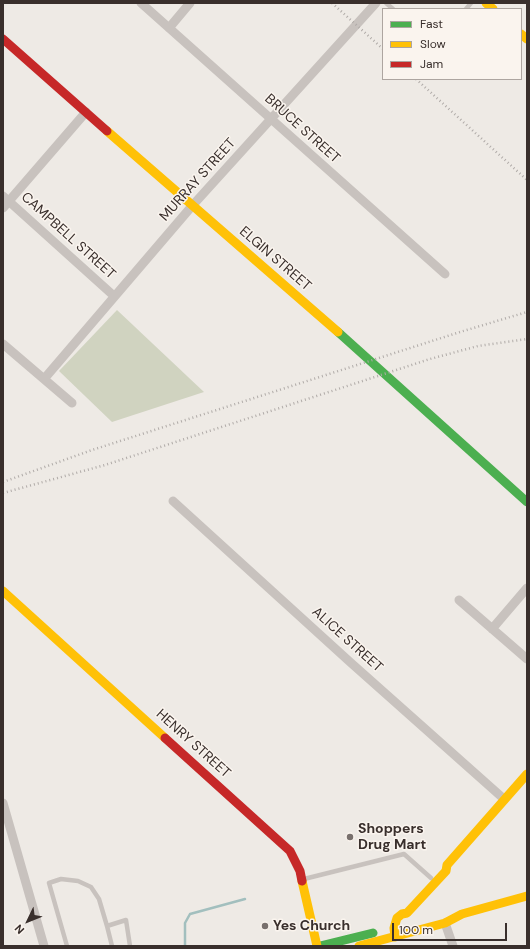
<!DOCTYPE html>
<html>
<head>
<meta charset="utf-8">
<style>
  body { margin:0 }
  #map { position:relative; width:530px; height:949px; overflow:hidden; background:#eeeae5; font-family:"DM Sans",sans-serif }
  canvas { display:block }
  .frame { position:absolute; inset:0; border:4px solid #392f2c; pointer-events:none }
  .legend { position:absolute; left:382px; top:8px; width:140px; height:72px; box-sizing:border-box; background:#faf4ee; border:1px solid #ada5a0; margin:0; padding:5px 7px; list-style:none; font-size:12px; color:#392f2c }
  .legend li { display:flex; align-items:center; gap:8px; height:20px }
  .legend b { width:20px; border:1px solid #ada5a0 }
  .north { position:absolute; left:8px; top:901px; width:40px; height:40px; -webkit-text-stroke:3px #faf4ee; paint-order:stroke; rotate:227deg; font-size:11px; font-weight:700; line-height:16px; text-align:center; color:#392f2c }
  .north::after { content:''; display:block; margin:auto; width:14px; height:18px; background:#392f2c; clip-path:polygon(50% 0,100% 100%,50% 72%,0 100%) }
  .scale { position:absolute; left:392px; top:923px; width:115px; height:18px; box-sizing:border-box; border:2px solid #392f2c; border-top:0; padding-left:5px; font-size:12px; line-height:14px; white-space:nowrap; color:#392f2c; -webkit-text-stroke:3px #faf4ee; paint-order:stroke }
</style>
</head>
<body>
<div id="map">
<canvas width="530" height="949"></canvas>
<div class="frame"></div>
<ul class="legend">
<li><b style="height:5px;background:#4caf50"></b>Fast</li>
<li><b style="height:5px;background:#ffc107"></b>Slow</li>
<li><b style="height:5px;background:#c62828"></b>Jam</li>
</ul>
<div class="north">N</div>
<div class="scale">100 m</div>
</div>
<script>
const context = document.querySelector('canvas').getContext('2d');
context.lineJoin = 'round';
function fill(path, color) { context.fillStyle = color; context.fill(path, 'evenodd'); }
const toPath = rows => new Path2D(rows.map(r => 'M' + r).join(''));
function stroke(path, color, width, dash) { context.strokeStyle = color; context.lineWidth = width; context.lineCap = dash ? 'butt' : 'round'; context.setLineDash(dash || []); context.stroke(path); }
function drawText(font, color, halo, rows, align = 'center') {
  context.font = font + ' "DM Sans",sans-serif'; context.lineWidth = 3; context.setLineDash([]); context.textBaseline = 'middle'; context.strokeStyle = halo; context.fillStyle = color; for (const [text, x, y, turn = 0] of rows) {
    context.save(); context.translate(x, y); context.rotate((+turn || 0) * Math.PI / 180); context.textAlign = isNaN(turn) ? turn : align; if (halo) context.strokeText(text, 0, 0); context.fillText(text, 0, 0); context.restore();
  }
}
fill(toPath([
  [117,310,204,392,112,422,59,371]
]), '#d0d3c0');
stroke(toPath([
  [185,946,185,923,190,914,245,899]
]), '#a2bfbe', 2.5);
stroke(toPath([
  [386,3,393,9],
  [466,9,471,3],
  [304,879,404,854,431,878],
  [107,926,112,946],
  [67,946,49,883,61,879,78,881,91,887,99,899,107,926,126,920,130,946]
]), '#c8c2be', 4.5);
stroke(toPath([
  [141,3,445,274],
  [169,28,190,3],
  [3,196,114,296],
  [3,208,86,112],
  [3,344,72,403],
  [44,379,192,206,376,3],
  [173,501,350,662,504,799],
  [459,600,527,659],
  [492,629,527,588],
  [3,803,44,946],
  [445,923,453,946]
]), '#c8c2be', 9);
stroke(toPath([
  [338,332,527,502],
  [320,946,373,933]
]), '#4caf50', 9);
stroke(toPath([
  [486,3,493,9],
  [521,34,527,39],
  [107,131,338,332],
  [3,591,165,738],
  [302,881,317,946],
  [395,937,394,928,397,918,402,914,407,913,446,871,447,865,527,774],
  [359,946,445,923,462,914,527,896]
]), '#ffc107', 9);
stroke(toPath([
  [3,39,107,131],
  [165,738,290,851,300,871,302,881]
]), '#c62828', 9);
stroke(toPath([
  [332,3,383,49],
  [416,79,527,180],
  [3,482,92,450,460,332,527,312],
  [3,493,105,465,430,359,478,346,527,339]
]), '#b0aba8', 2.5, [1, 3]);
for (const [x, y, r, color] of [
  [350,837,4,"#78706d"],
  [265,926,4,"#78706d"]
]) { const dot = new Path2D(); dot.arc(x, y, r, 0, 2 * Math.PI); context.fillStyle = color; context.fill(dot); stroke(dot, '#faf4ee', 1.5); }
drawText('14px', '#392f2c', '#faf4ee', [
  ["BRUCE STREET",302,129,42],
  ["MURRAY STREET",198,180,-48],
  ["CAMPBELL STREET",68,236,42],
  ["ELGIN STREET",275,259,41],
  ["ALICE STREET",347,640,42],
  ["HENRY STREET",193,744,42]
]);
drawText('bold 14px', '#392f2c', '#faf4ee', [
  ["Shoppers",358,829],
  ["Drug Mart",358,845],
  ["Yes Church",273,926]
], 'left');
</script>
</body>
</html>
